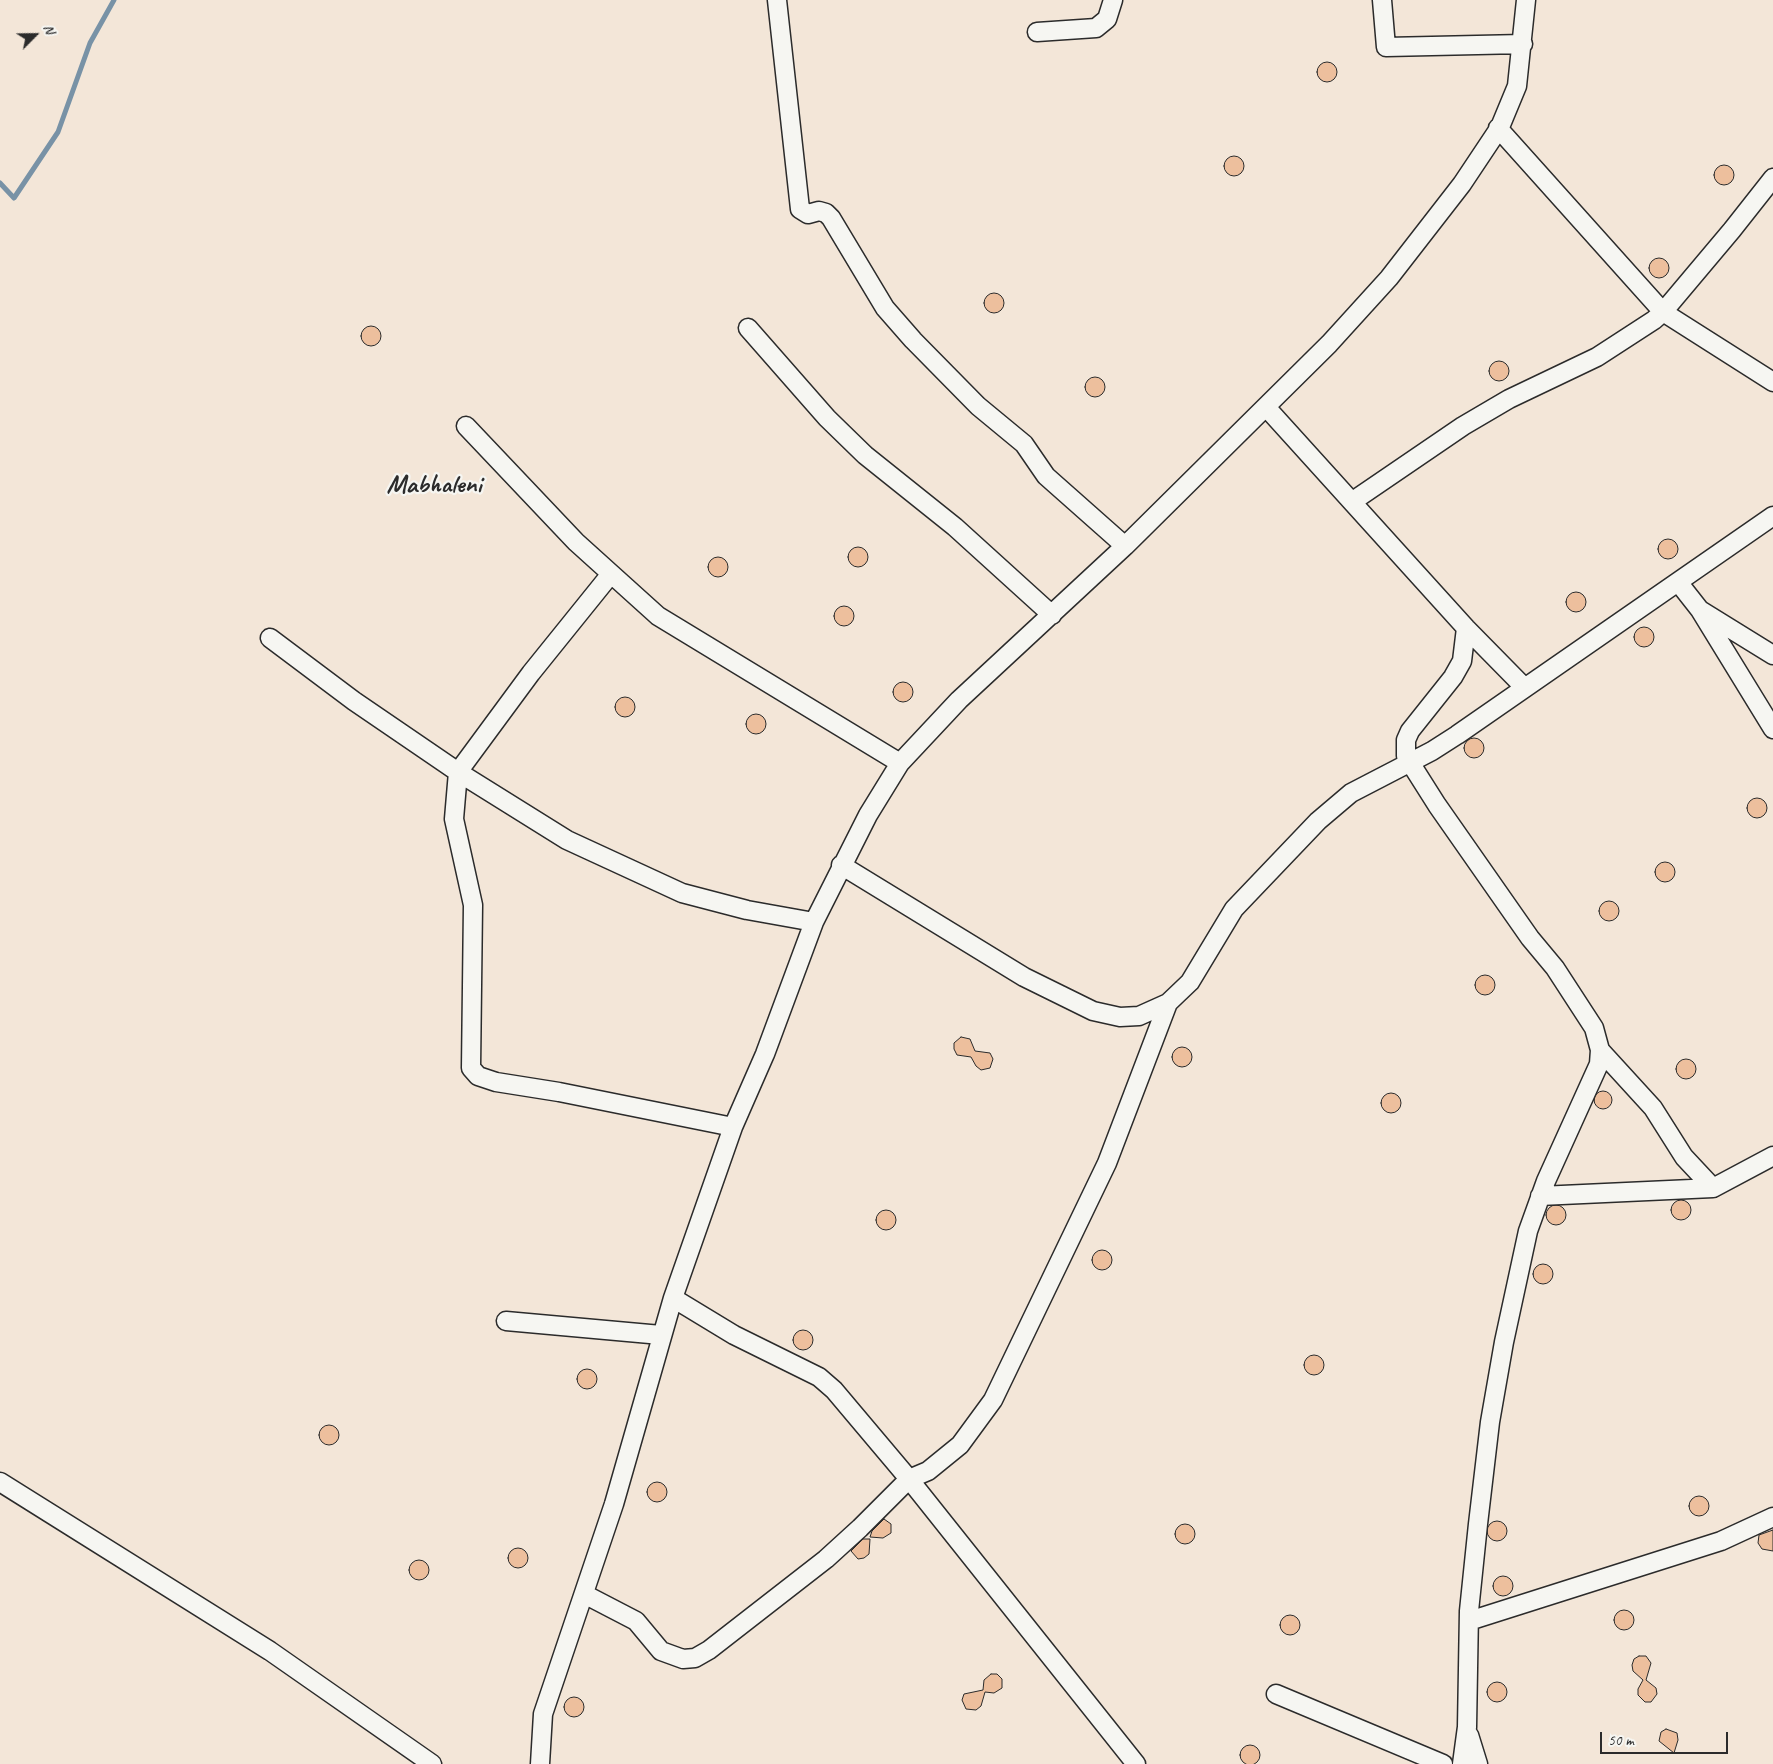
<!DOCTYPE html>
<html>
<head>
<meta charset="utf-8">
<style>
  body { margin:0 }
  #map { position:relative; width:1773px; height:1764px; overflow:hidden; background:#f3e6d8; font-family:Caveat,sans-serif }
  canvas { display:block }
  .north { position:absolute; left:10px; top:10px; width:50px; height:50px; -webkit-text-stroke:4px #f6f6f2; paint-order:stroke; rotate:67deg; font-size:14px; font-weight:700; line-height:20px; text-align:center; color:#2b2b2b }
  .north::after { content:''; display:block; margin:auto; width:18px; height:22px; background:#2b2b2b; clip-path:polygon(50% 0,100% 100%,50% 72%,0 100%) }
  .scale { position:absolute; left:1600px; top:1732px; width:128px; height:22px; box-sizing:border-box; border:2px solid #2b2b2b; border-top:0; padding-left:6px; font-size:15px; line-height:18px; white-space:nowrap; color:#2b2b2b; -webkit-text-stroke:4px #f6f6f2; paint-order:stroke }
</style>
</head>
<body>
<div id="map">
<canvas width="1773" height="1764"></canvas>
<div class="north">N</div>
<div class="scale">50 m</div>
</div>
<script>
const context = document.querySelector('canvas').getContext('2d');
context.lineJoin = 'round';
const toPath = rows => new Path2D(rows.map(r => 'M' + r).join(''));
function stroke(path, color, width, dash) { context.strokeStyle = color; context.lineWidth = width; context.lineCap = dash ? 'butt' : 'round'; context.setLineDash(dash || []); context.stroke(path); }
function fill(path, color) { context.fillStyle = color; context.fill(path, 'evenodd'); }
function drawText(font, color, halo, rows, align = 'center') {
  context.font = font + ' Caveat,sans-serif'; context.lineWidth = 4.5; context.setLineDash([]); context.textBaseline = 'middle'; context.strokeStyle = halo; context.fillStyle = color; for (const [text, x, y, turn = 0] of rows) {
    context.save(); context.translate(x, y); context.rotate((+turn || 0) * Math.PI / 180); context.textAlign = isNaN(turn) ? turn : align; if (halo) context.strokeText(text, 0, 0); context.fillText(text, 0, 0); context.restore();
  }
}
stroke(toPath([
  [0,183,14,198,58,132,90,43,114,0]
]), '#7892a6', 5);
const building = toPath([
  '1317 72a10 10 0 1 1 20 0a10 10 0 1 1-20 0Z',
  '1224 166a10 10 0 1 1 20 0a10 10 0 1 1-20 0Z',
  '1714 175a10 10 0 1 1 20 0a10 10 0 1 1-20 0Z',
  '1649 268a10 10 0 1 1 20 0a10 10 0 1 1-20 0Z',
  '984 303a10 10 0 1 1 20 0a10 10 0 1 1-20 0Z',
  '361 336a10 10 0 1 1 20 0a10 10 0 1 1-20 0Z',
  '1489 371a10 10 0 1 1 20 0a10 10 0 1 1-20 0Z',
  '1085 387a10 10 0 1 1 20 0a10 10 0 1 1-20 0Z',
  '1658 549a10 10 0 1 1 20 0a10 10 0 1 1-20 0Z',
  '848 557a10 10 0 1 1 20 0a10 10 0 1 1-20 0Z',
  '708 567a10 10 0 1 1 20 0a10 10 0 1 1-20 0Z',
  '1566 602a10 10 0 1 1 20 0a10 10 0 1 1-20 0Z',
  '834 616a10 10 0 1 1 20 0a10 10 0 1 1-20 0Z',
  '1634 637a10 10 0 1 1 20 0a10 10 0 1 1-20 0Z',
  '893 692a10 10 0 1 1 20 0a10 10 0 1 1-20 0Z',
  '615 707a10 10 0 1 1 20 0a10 10 0 1 1-20 0Z',
  '746 724a10 10 0 1 1 20 0a10 10 0 1 1-20 0Z',
  '1464 748a10 10 0 1 1 20 0a10 10 0 1 1-20 0Z',
  '1747 808a10 10 0 1 1 20 0a10 10 0 1 1-20 0Z',
  '1655 872a10 10 0 1 1 20 0a10 10 0 1 1-20 0Z',
  '1599 911a10 10 0 1 1 20 0a10 10 0 1 1-20 0Z',
  '1475 985a10 10 0 1 1 20 0a10 10 0 1 1-20 0Z',
  [961,1037,970,1039,975,1051,990,1053,993,1059,990,1068,981,1070,976,1066,971,1057,957,1055,954,1049,954,1043,961,1037],
  '1172 1057a10 10 0 1 1 20 0a10 10 0 1 1-20 0Z',
  '1676 1069a10 10 0 1 1 20 0a10 10 0 1 1-20 0Z',
  '1594 1100a9 9 0 1 1 18 0a9 9 0 1 1-18 0Z',
  '1381 1103a10 10 0 1 1 20 0a10 10 0 1 1-20 0Z',
  '1671 1210a10 10 0 1 1 20 0a10 10 0 1 1-20 0Z',
  '1546 1215a10 10 0 1 1 20 0a10 10 0 1 1-20 0Z',
  '876 1220a10 10 0 1 1 20 0a10 10 0 1 1-20 0Z',
  '1092 1260a10 10 0 1 1 20 0a10 10 0 1 1-20 0Z',
  '1533 1274a10 10 0 1 1 20 0a10 10 0 1 1-20 0Z',
  '793 1340a10 10 0 1 1 20 0a10 10 0 1 1-20 0Z',
  '1304 1365a10 10 0 1 1 20 0a10 10 0 1 1-20 0Z',
  '577 1379a10 10 0 1 1 20 0a10 10 0 1 1-20 0Z',
  '319 1435a10 10 0 1 1 20 0a10 10 0 1 1-20 0Z',
  '647 1492a10 10 0 1 1 20 0a10 10 0 1 1-20 0Z',
  '1689 1506a10 10 0 1 1 20 0a10 10 0 1 1-20 0Z',
  [884,1519,891,1524,891,1533,883,1538,870,1537,872,1531,884,1519],
  '1487 1531a10 10 0 1 1 20 0a10 10 0 1 1-20 0Z',
  '1175 1534a10 10 0 1 1 20 0a10 10 0 1 1-20 0Z',
  [1773,1530,1773,1551,1762,1549,1758,1543,1759,1535,1773,1530],
  [863,1539,870,1539,869,1554,864,1558,858,1559,851,1551,863,1539],
  '508 1558a10 10 0 1 1 20 0a10 10 0 1 1-20 0Z',
  '409 1570a10 10 0 1 1 20 0a10 10 0 1 1-20 0Z',
  '1493 1586a10 10 0 1 1 20 0a10 10 0 1 1-20 0Z',
  '1614 1620a10 10 0 1 1 20 0a10 10 0 1 1-20 0Z',
  '1280 1625a10 10 0 1 1 20 0a10 10 0 1 1-20 0Z',
  [1639,1656,1646,1656,1651,1663,1646,1680,1656,1688,1657,1694,1651,1702,1645,1702,1638,1695,1638,1689,1643,1680,1633,1671,1632,1665,1634,1659,1639,1656],
  [991,1674,997,1674,1002,1679,1002,1688,994,1693,985,1692,981,1706,976,1710,966,1709,962,1700,964,1694,983,1690,984,1680,991,1674],
  '1487 1692a10 10 0 1 1 20 0a10 10 0 1 1-20 0Z',
  '564 1707a10 10 0 1 1 20 0a10 10 0 1 1-20 0Z',
  [1666,1729,1677,1733,1678,1740,1674,1753,1659,1741,1661,1732,1666,1729],
  '1240 1755a10 10 0 1 1 20 0a10 10 0 1 1-20 0Z'
]);
fill(building, '#edbf9d');
stroke(building, '#2b2b2b', 1);
const minor = toPath([
  [777,0,800,209,808,214,819,211,826,213,831,218,885,308,913,340,978,406,1024,444,1046,476,1125,546],
  [1382,0,1386,47,1523,44],
  [1037,32,1096,28,1107,19,1113,0],
  [1498,128,1663,312,1773,382],
  [748,328,827,418,865,455,955,527,1052,615],
  [1266,407,1466,628,1525,688],
  [466,426,576,542,658,616,900,763],
  [1353,501,1463,426,1509,399,1597,357,1654,320,1663,312,1732,230,1773,178],
  [610,575,531,673,458,772,454,819,473,905,471,1068,478,1076,496,1082,559,1092,733,1127],
  [1678,582,1700,610,1773,655],
  [1700,610,1773,729],
  [270,638,354,701,458,772,567,840,682,893,747,910,814,922],
  [841,865,1024,977,1093,1011,1120,1017,1139,1016,1168,1003,1190,982,1234,909,1318,821,1351,793,1432,751,1457,735,1773,516],
  [1600,1050,1653,1108,1684,1157,1713,1188],
  [1540,1196,1713,1188,1773,1156],
  [673,1298,734,1335,819,1377,834,1390,909,1479,1136,1764],
  [506,1321,661,1335],
  [0,1482,270,1651,432,1764],
  [584,1594,636,1621,661,1651,683,1659,695,1658,709,1650,826,1559,860,1528,909,1479,928,1471,960,1445,993,1400,1107,1163,1168,1003],
  [1469,1621,1721,1541,1773,1517],
  [1276,1694,1443,1764],
  [1469,1735,1478,1764],
  [540,1764,543,1714,614,1504,673,1298,733,1127,765,1054,814,922,868,815,900,763,959,700,1125,546,1329,344,1389,278,1462,184,1500,127,1517,86,1526,0],
  [1462,1764,1467,1727,1469,1611,1478,1524,1490,1422,1504,1342,1528,1231,1546,1181,1599,1064,1600,1050,1594,1028,1555,968,1530,938,1437,805,1406,756,1406,740,1410,731,1453,677,1462,661,1466,628]
]);
stroke(minor, '#2b2b2b', 21);
stroke(minor, '#f6f6f2', 18);
drawText('bold 26px', '#2b2b2b', '#f6f6f2', [
  ["Mabhaleni",434,485]
]);
</script>
</body>
</html>
